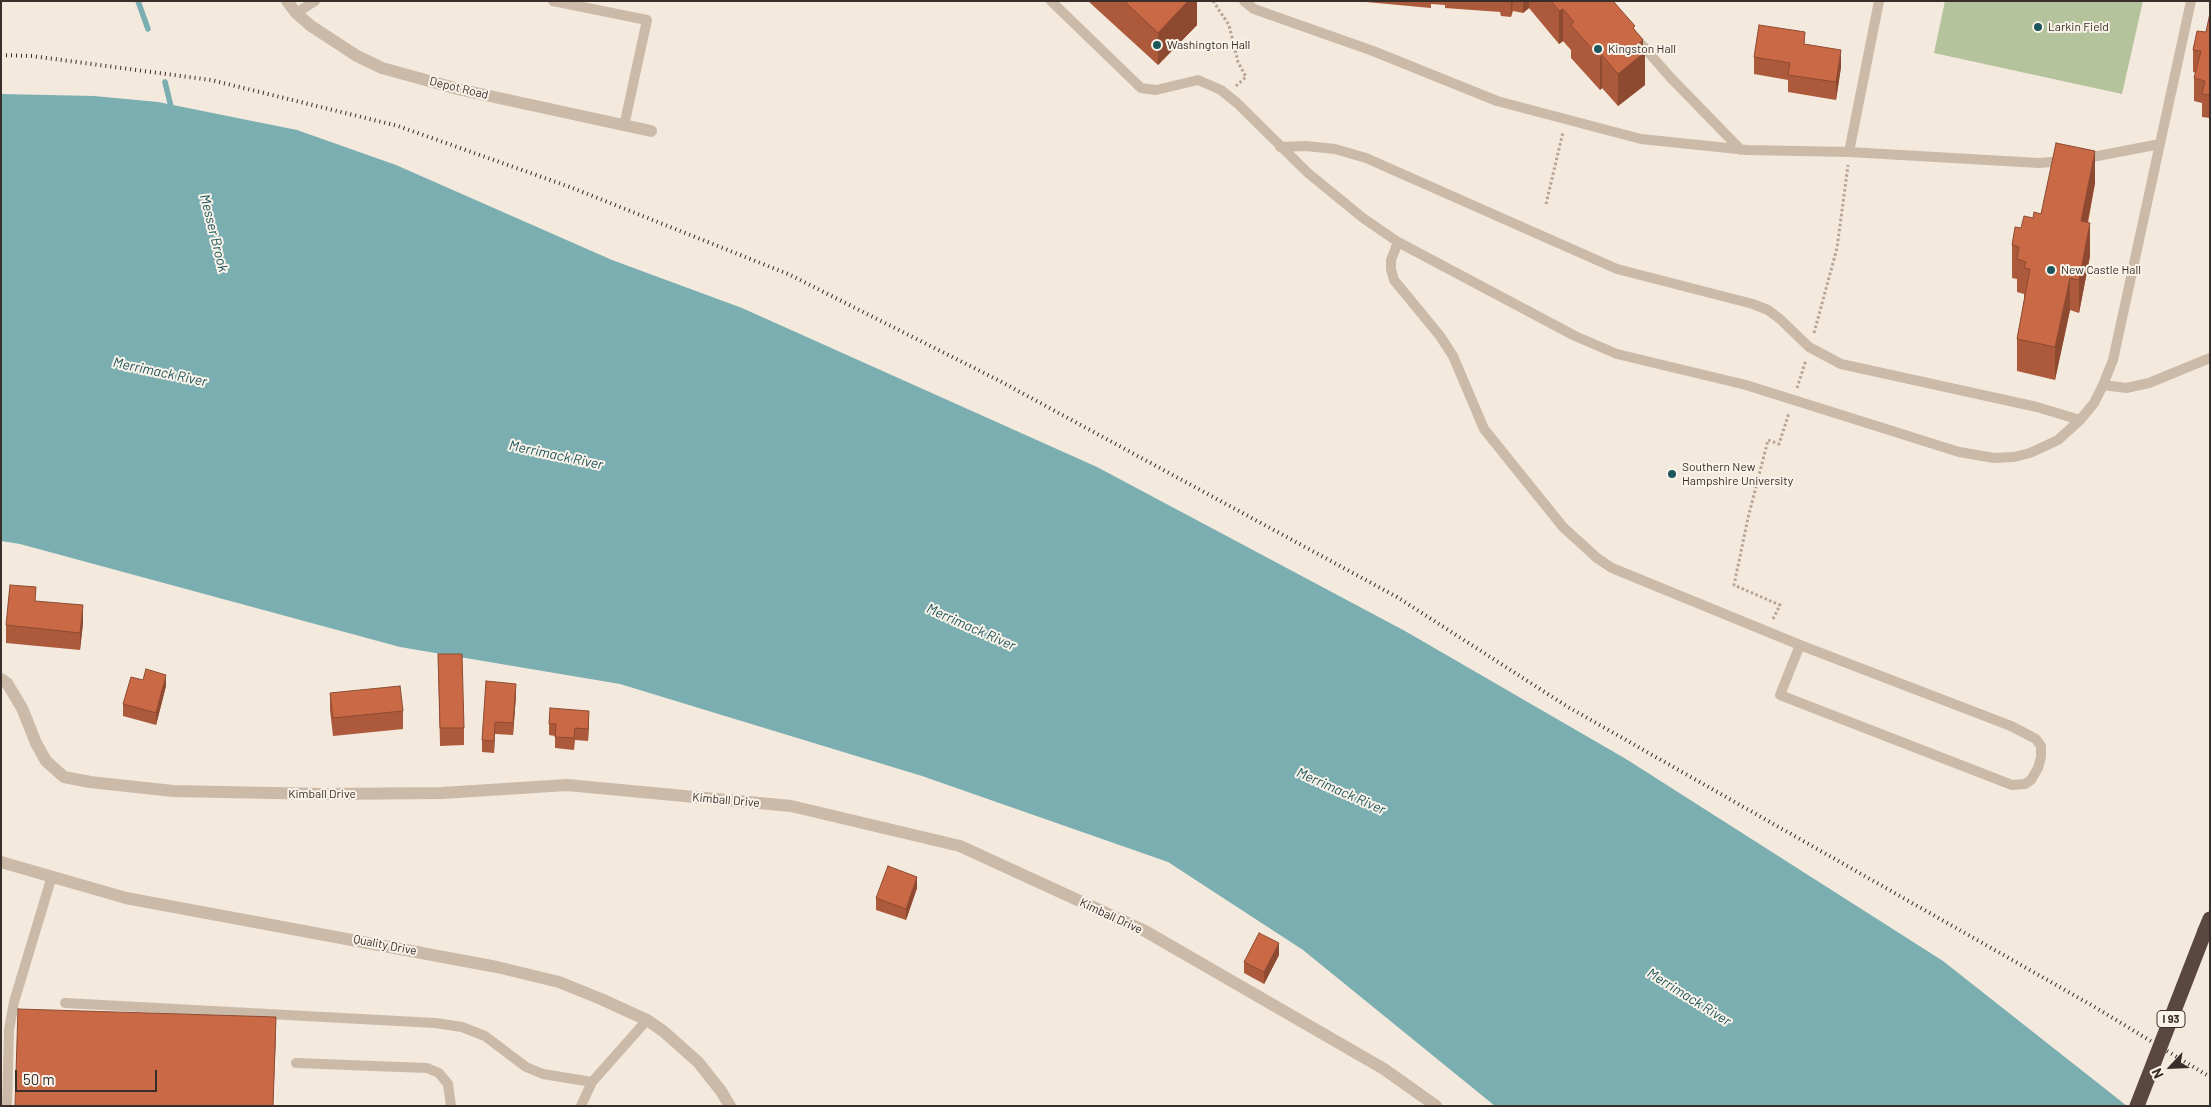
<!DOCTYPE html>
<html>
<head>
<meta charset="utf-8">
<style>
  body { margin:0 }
  #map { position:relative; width:2211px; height:1107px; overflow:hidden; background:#f3e9dd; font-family:Barlow,sans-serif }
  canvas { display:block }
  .frame { position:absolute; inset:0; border:2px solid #392e29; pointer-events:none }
  .north { position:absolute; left:2146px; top:1042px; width:50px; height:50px; -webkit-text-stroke:4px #faf3ea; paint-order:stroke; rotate:245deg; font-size:14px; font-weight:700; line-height:20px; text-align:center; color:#392e29 }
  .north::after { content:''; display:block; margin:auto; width:18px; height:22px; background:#392e29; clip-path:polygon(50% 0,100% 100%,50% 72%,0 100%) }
  .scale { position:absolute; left:15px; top:1070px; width:142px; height:22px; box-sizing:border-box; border:2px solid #392e29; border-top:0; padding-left:6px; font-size:15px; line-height:18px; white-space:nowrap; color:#392e29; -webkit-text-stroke:4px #faf3ea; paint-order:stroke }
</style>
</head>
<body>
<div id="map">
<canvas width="2211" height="1107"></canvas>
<div class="frame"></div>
<div class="north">N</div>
<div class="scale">50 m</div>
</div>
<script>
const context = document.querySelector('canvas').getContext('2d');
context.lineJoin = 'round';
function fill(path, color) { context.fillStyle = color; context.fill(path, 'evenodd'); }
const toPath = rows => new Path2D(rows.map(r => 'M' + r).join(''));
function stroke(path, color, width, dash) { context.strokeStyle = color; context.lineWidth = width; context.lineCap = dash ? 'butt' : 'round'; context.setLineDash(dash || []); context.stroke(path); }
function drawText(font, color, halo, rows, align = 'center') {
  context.font = font + ' Barlow,sans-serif'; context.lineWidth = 4; context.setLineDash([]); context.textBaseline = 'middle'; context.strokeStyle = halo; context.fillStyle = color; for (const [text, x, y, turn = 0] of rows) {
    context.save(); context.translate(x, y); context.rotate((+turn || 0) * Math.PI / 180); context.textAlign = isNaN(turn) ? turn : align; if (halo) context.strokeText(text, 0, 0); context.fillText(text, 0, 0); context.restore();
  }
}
fill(toPath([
  [1945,1,2143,1,2122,94,1934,53]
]), '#b5c39d');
fill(toPath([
  [1,94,94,96,158,102,297,130,396,165,612,260,742,308,1097,467,1405,631,1626,759,1943,961,2127,1106,1495,1106,1303,950,1168,862,922,776,620,684,400,647,20,544,1,541]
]), '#7baeb1');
stroke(toPath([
  [138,1,148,29],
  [165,82,172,111]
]), '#7baeb1', 5.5);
stroke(toPath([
  [1213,1,1229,25,1238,62,1246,77,1236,86],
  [1546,204,1563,132],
  [1814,333,1837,248,1848,165],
  [1797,388,1806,360],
  [1773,619,1780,605,1734,585,1748,518,1768,440,1779,444,1789,413]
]), '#b8a493', 3, [2.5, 2.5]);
stroke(toPath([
  [553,1,647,20,624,126],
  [1051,1,1141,88,1156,90,1198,80,1221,90,1237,103,1308,173,1363,218,1398,242,1575,336,1617,354,1746,385,1959,452,1994,458,2014,457,2030,453,2058,440,2080,420,2094,403,2103,385,2113,360,2191,1],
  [1244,1,1254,9,1373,51,1497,101,1641,139,1747,150,1849,152,2039,163,2065,161],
  [296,13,315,1],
  [1635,37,1670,77,1741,150],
  [1280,147,1306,146,1335,149,1366,158,1617,269,1753,304,1768,310,1780,319,1809,347,1841,364,2037,407,2080,420],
  [1849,152,1879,1],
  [2082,159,2160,144],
  [1398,242,1391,260,1391,269,1394,280,1440,336,1453,356,1484,429,1563,527,1597,558,1612,568,1800,645,2011,726,2036,739,2041,746,2041,757,2038,768,2031,780,2025,784,2012,785,1780,695,1800,645],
  [2103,385,2126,388,2149,383,2210,358],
  [65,1003,435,1023,462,1027,485,1036,526,1067,543,1074,592,1082],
  [296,1063,427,1068,439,1073,448,1084,451,1106],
  [7,1106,9,1030,14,1002,52,876],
  [581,1106,592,1082,647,1020]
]), '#ccbaa9', 10);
stroke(toPath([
  [287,1,296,13,311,26,357,56,382,68,462,90,651,131],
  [1,679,7,683,22,708,36,743,46,761,64,777,90,782,173,791,322,794,442,793,567,785,791,806,960,846,1145,931,1384,1069,1436,1106],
  [1,862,126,898,497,967,559,982,601,999,647,1020,663,1031,698,1062,721,1091,730,1106]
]), '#ccbaa9', 12);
stroke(toPath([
  [2205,931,2210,919]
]), '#5a4840', 15);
stroke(toPath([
  [1,55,32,56,211,80,398,126,570,187,788,274,998,380,1397,597,1568,707,2093,1006,2210,1077]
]), '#392e29', 4, [1, 4]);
stroke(toPath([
  [2137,1106,2205,931]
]), '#5a4840', 15);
fill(toPath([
  [1088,1,1197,1,1197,25,1158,65],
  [1355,1,1613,1,1635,30,1643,50,1645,85,1618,106,1602,88,1600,90,1571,58,1571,50,1563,41,1559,44,1529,8,1523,13,1513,11,1511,17,1501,16,1500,12,1445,8,1445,5,1431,4,1431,8],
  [2210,13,2210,118,2202,117,2202,103,2194,101,2194,78,2196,73,2193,72,2193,50,2206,32],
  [1805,44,1841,67,1836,100,1788,92,1788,80,1754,74,1754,57],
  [2095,183,2088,223,2090,256,2079,313,2070,310,2055,380,2017,371,2017,339,2024,300,2024,294,2017,292,2017,279,2012,278,2012,245,2021,228,2033,218],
  [36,601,83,623,80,650,6,643,6,625],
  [438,654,464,728,464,745,440,746],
  [166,686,156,725,123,716,123,704],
  [330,693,403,711,403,729,333,736,330,710],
  [516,695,513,735,495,734,494,753,482,752,482,740],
  [589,722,588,741,575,740,574,750,555,748,555,736,549,735,549,724],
  [917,888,906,920,876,910,876,898],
  [1279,955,1264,984,1244,973,1244,962]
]), '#ad5a3c');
fill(toPath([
  [1188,1,1197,1,1197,25,1158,65,1158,33],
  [1511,1,1513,1,1511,17],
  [1523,1,1529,1,1529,8,1523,13],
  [1563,9,1563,41,1559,44,1559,11],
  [1643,40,1643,53,1645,52,1645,85,1618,106,1618,74,1638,44],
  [1841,50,1841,67,1836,100,1836,82],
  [1602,55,1602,88,1600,90,1600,58],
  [2095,151,2095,183,2081,254,2081,221],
  [2090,223,2090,256,2079,313,2079,280],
  [2070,278,2070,310,2055,380,2055,347],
  [83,605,83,623,80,650,80,633],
  [166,675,166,686,156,725,156,713],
  [516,684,516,695,513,735,513,723],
  [589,711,589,722,588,741,588,729],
  [495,722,495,734,494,753,494,741],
  [917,877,917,888,906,920,906,909],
  [1279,943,1279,955,1264,984,1264,972],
  [276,1017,276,1035,273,1106]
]), '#8d4a31');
const building = toPath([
  [1124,1,1188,1,1158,33,1124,1],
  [1551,1,1613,1,1635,26,1633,28,1643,40,1638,44,1645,52,1618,74,1602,55,1600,58,1571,25,1574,22,1563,9,1559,11,1551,1],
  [2210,13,2210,95,2202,94,2205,81,2194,78,2201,51,2193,50,2197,31,2206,32,2210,13],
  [1759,25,1805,32,1804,44,1841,50,1836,82,1788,75,1790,63,1754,57,1759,25],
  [2056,143,2095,151,2081,221,2090,223,2079,280,2070,278,2055,347,2017,339,2030,269,2024,268,2026,262,2017,259,2019,247,2012,245,2015,227,2021,228,2024,216,2033,218,2034,212,2041,214,2056,143],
  [10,585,36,587,35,601,83,605,80,633,6,625,10,585],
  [438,654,462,654,464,728,440,728,438,654],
  [146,669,166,675,156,713,123,704,131,677,143,680,146,669],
  [486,681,516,684,513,723,495,722,494,741,482,740,486,681],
  [400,686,403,711,333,718,330,693,400,686],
  [550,708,589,711,588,729,575,728,574,738,555,737,556,724,549,724,550,708],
  [888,866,917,877,906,909,876,898,888,866],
  [1259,933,1279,943,1264,972,1244,962,1259,933],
  [18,1009,276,1017,273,1106,15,1106,18,1009]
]);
fill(building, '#c96946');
stroke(building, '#8d4a31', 1);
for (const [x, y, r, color] of [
  [2038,27,5,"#1d565c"],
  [1157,45,5,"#1d565c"],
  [1598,49,5,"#1d565c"],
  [2051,270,5,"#1d565c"],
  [1672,474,5,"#1d565c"]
]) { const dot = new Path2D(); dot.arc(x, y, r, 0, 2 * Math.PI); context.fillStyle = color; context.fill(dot); stroke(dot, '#faf3ea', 2); }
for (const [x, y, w] of [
  [2171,1019,28]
]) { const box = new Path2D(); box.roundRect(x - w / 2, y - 8.5, w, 17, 4); context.fillStyle = '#faf3ea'; context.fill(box); stroke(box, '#392e29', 1); }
drawText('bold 11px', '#392e29', null, [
  ["I 93",2171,1019]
]);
drawText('12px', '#392e29', '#faf3ea', [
  ["Larkin Field",2048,27],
  ["Washington Hall",1167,45],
  ["Kingston Hall",1608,49],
  ["New Castle Hall",2061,270],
  ["Southern New",1682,467],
  ["Hampshire University",1682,481]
], 'left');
drawText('12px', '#392e29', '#faf3ea', [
  ["Depot Road",459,88,14],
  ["Kimball Drive",322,794],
  ["Kimball Drive",726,800,5],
  ["Kimball Drive",1111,916,25],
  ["Quality Drive",385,945,11]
]);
drawText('italic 14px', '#1d565c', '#faf3ea', [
  ["Messer Brook",214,233,76],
  ["Merrimack River",160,372,12],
  ["Merrimack River",556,455,12],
  ["Merrimack River",971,627,24],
  ["Merrimack River",1341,791,24],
  ["Merrimack River",1689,997,32]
]);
</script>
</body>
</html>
